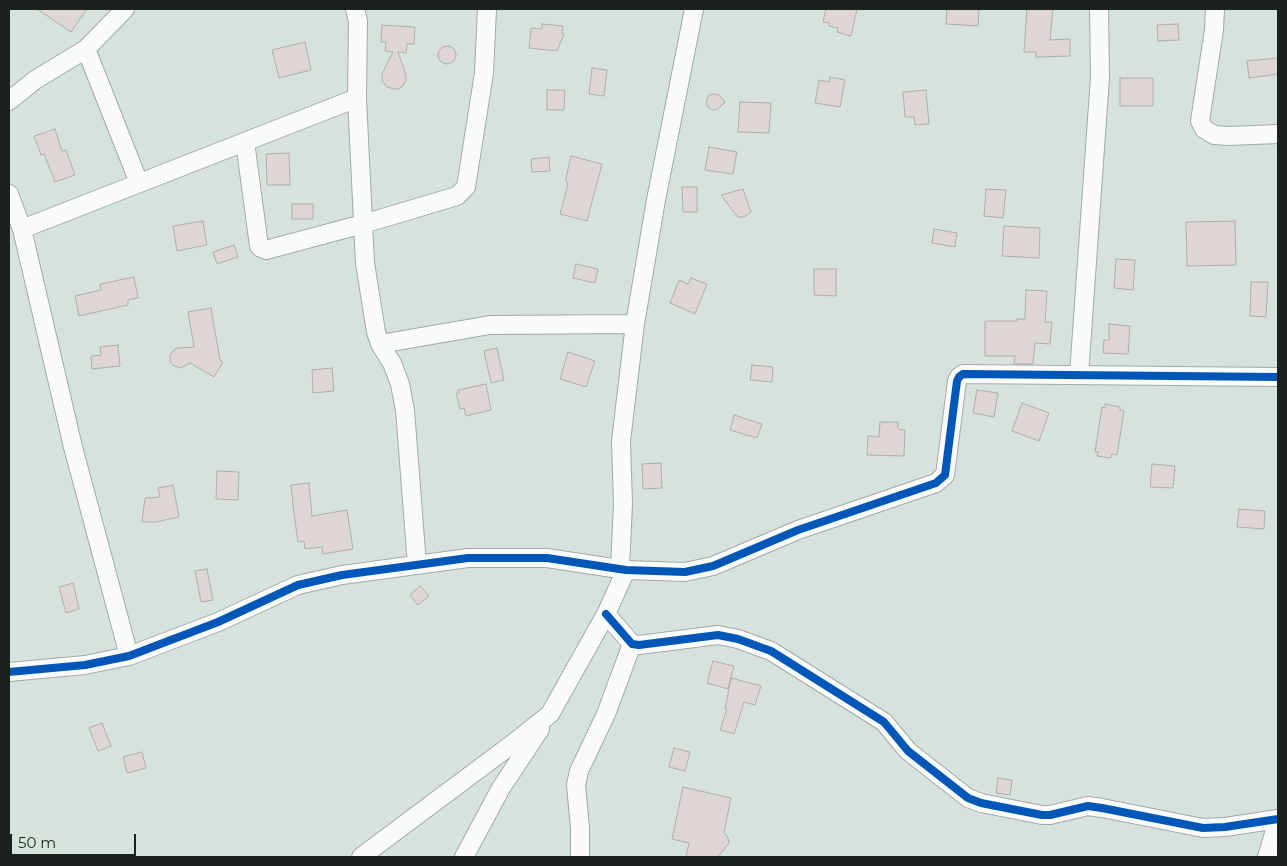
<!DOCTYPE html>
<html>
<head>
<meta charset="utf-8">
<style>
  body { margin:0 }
  #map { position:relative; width:1287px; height:866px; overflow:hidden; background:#d8e2dc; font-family:Montserrat,sans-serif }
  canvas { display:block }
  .frame { position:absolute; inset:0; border:10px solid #1b221e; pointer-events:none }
  .scale { position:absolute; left:10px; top:834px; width:126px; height:22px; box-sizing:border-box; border:2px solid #1b221e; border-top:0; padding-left:6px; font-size:15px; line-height:18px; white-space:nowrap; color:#1b221e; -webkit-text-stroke:4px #d4e6db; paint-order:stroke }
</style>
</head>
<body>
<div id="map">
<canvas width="1287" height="866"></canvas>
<div class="frame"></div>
<div class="scale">50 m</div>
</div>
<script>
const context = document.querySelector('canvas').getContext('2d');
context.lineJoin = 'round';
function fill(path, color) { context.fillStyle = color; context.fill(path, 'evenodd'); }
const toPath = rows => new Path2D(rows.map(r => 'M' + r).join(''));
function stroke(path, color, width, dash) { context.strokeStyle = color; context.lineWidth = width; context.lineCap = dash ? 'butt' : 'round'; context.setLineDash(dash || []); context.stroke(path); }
const building = toPath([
  [37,9,87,9,71,32,37,9],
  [826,9,857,9,851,36,837,32,838,28,829,26,829,23,823,22,826,9],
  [947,9,979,9,978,26,946,24,947,9],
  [1027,9,1053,9,1050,40,1070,39,1070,56,1036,57,1036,52,1024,52,1027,9],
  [542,24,563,26,562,33,564,34,557,51,529,48,531,28,542,29,542,24],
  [1178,24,1179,40,1158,41,1157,25,1178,24],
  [382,25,415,27,414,44,407,44,406,53,398,52,406,75,406,80,402,87,398,89,394,89,387,87,382,81,382,74,393,52,385,51,386,42,381,42,382,25],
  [305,42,311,70,279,78,272,50,305,42],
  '438 55a9 9 0 1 1 18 0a9 9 0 1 1-18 0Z',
  [1278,58,1278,74,1249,78,1247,61,1278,58],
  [592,68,607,70,604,96,589,94,592,68],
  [830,77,845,80,840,107,815,103,819,80,829,82,830,77],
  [1120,78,1153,78,1153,106,1120,106,1120,78],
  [547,90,565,90,564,110,547,110,547,90],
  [926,90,929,124,915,125,914,117,905,117,903,92,926,90],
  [714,94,719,95,725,102,718,109,712,110,708,107,706,102,709,95,714,94],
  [740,102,771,103,769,133,738,132,740,102],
  [55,129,62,151,66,150,75,175,55,182,44,154,41,155,34,136,55,129],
  [709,147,737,152,733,174,705,170,709,147],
  [289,153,290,185,267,185,266,154,289,153],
  [571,156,602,164,587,221,560,214,568,184,566,182,566,178,571,156],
  [549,157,550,171,532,172,531,159,549,157],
  [682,187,697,187,697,212,683,212,682,187],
  [743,189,751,212,744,217,738,217,736,215,721,195,743,189],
  [986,189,1006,190,1003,218,984,216,986,189],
  [292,204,313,204,313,219,292,219,292,204],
  [203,221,207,245,177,251,173,226,203,221],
  [1235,221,1236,265,1187,266,1186,222,1235,221],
  [1004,226,1040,228,1039,258,1002,256,1004,226],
  [934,229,957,233,955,247,932,243,934,229],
  [234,245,238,257,217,264,213,252,234,245],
  [1116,259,1135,260,1133,290,1114,288,1116,259],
  [576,264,598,269,595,283,573,278,576,264],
  [814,269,836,269,836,296,814,295,814,269],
  [134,277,138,298,128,300,128,305,79,316,75,296,101,290,100,284,134,277],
  [691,278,707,284,695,314,670,303,679,280,688,284,691,278],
  [1251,282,1268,282,1266,317,1250,316,1251,282],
  [1026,290,1047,291,1045,322,1052,322,1050,344,1035,343,1033,364,1014,364,1015,356,985,356,985,321,1017,321,1017,319,1025,319,1026,290],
  [211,308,220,360,223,362,214,377,190,363,181,368,174,366,170,362,170,355,174,350,177,348,194,347,188,312,211,308],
  [1109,324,1130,326,1128,354,1103,353,1104,340,1109,340,1109,324],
  [118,345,120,366,92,369,91,356,101,355,100,347,118,345],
  [497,348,504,380,491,383,484,351,497,348],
  [568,352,595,361,586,387,560,379,568,352],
  [752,365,773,367,772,382,750,380,752,365],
  [332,368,334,391,313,393,312,370,332,368],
  [486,384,491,410,466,416,464,408,460,409,456,393,459,393,458,390,486,384],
  [977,390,998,393,994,417,973,413,977,390],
  [1022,403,1049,413,1039,441,1012,431,1022,403],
  [1105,404,1120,407,1120,410,1124,411,1117,455,1112,454,1111,458,1097,456,1098,452,1095,452,1102,407,1105,408,1105,404],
  [734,415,762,424,757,438,730,430,734,415],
  [880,422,898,422,898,429,905,430,904,456,867,455,868,436,879,437,880,422],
  [661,463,662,488,643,489,642,464,661,463],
  [1152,464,1175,466,1173,488,1150,487,1152,464],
  [217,471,239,472,238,500,216,499,217,471],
  [309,483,312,516,347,510,353,549,323,554,322,547,305,549,304,541,298,542,294,514,291,485,309,483],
  [173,485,179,517,156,522,142,522,145,498,160,497,158,488,173,485],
  [1239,509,1265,511,1264,529,1237,527,1239,509],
  [207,569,213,600,201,602,195,571,207,569],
  [73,583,79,609,66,613,59,587,73,583],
  [420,586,429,596,418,605,410,595,420,586],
  [713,661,734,666,728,689,707,683,713,661],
  [731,678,761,686,755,705,744,702,734,734,720,730,727,709,725,709,731,678],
  [102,723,111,746,98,751,89,728,102,723],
  [674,748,690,752,685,771,669,767,674,748],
  [142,752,146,768,127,773,123,757,142,752],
  [998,778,1012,780,1010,795,996,793,998,778],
  [683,787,731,798,724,832,728,838,729,843,718,857,686,857,689,843,672,839,683,787]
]);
fill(building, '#ded5d5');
stroke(building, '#aeaeac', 1);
const minor = toPath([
  [355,9,358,21,357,98,365,263,376,332,380,344,392,363,400,384,405,410,417,565],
  [1215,9,1214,30,1200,121,1204,129,1214,135,1229,136,1278,134],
  [86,49,139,183],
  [9,101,35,80,86,49,125,9],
  [245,142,259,246,261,248,266,250,363,224,457,196,466,187,484,73,487,9],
  [9,194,22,229,73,447,129,656],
  [22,229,357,98],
  [380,344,490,325,635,324],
  [1079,375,1100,77,1099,9],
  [620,568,623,504,621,441,635,324,656,200,694,9],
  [606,614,632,644,639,645,718,635,738,639,771,651,884,722,908,751,968,798,981,803,1042,815,1050,815,1088,806,1102,808,1203,828,1225,827,1278,819],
  [9,672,85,665,129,656,218,622,298,585,342,575,468,558,547,558,626,570,685,572,713,566,798,530,936,483,945,475,957,381,959,377,963,374,1278,377],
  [361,857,511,745,550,714,606,614,626,570],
  [464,857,501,788,540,729],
  [580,857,580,828,576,785,579,771,606,714,632,644],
  [1267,857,1278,820]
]);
stroke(minor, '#a2aaa6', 20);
stroke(minor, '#f9fbfa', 18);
stroke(toPath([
  [606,614,632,644,639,645,718,635,738,639,771,651,884,722,908,751,968,798,981,803,1042,815,1050,815,1088,806,1102,808,1203,828,1225,827,1278,819],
  [9,672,85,665,129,656,218,622,298,585,342,575,468,558,547,558,626,570,685,572,713,566,798,530,936,483,945,475,957,381,959,377,963,374,1278,377]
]), '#0057b8', 8);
</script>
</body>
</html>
